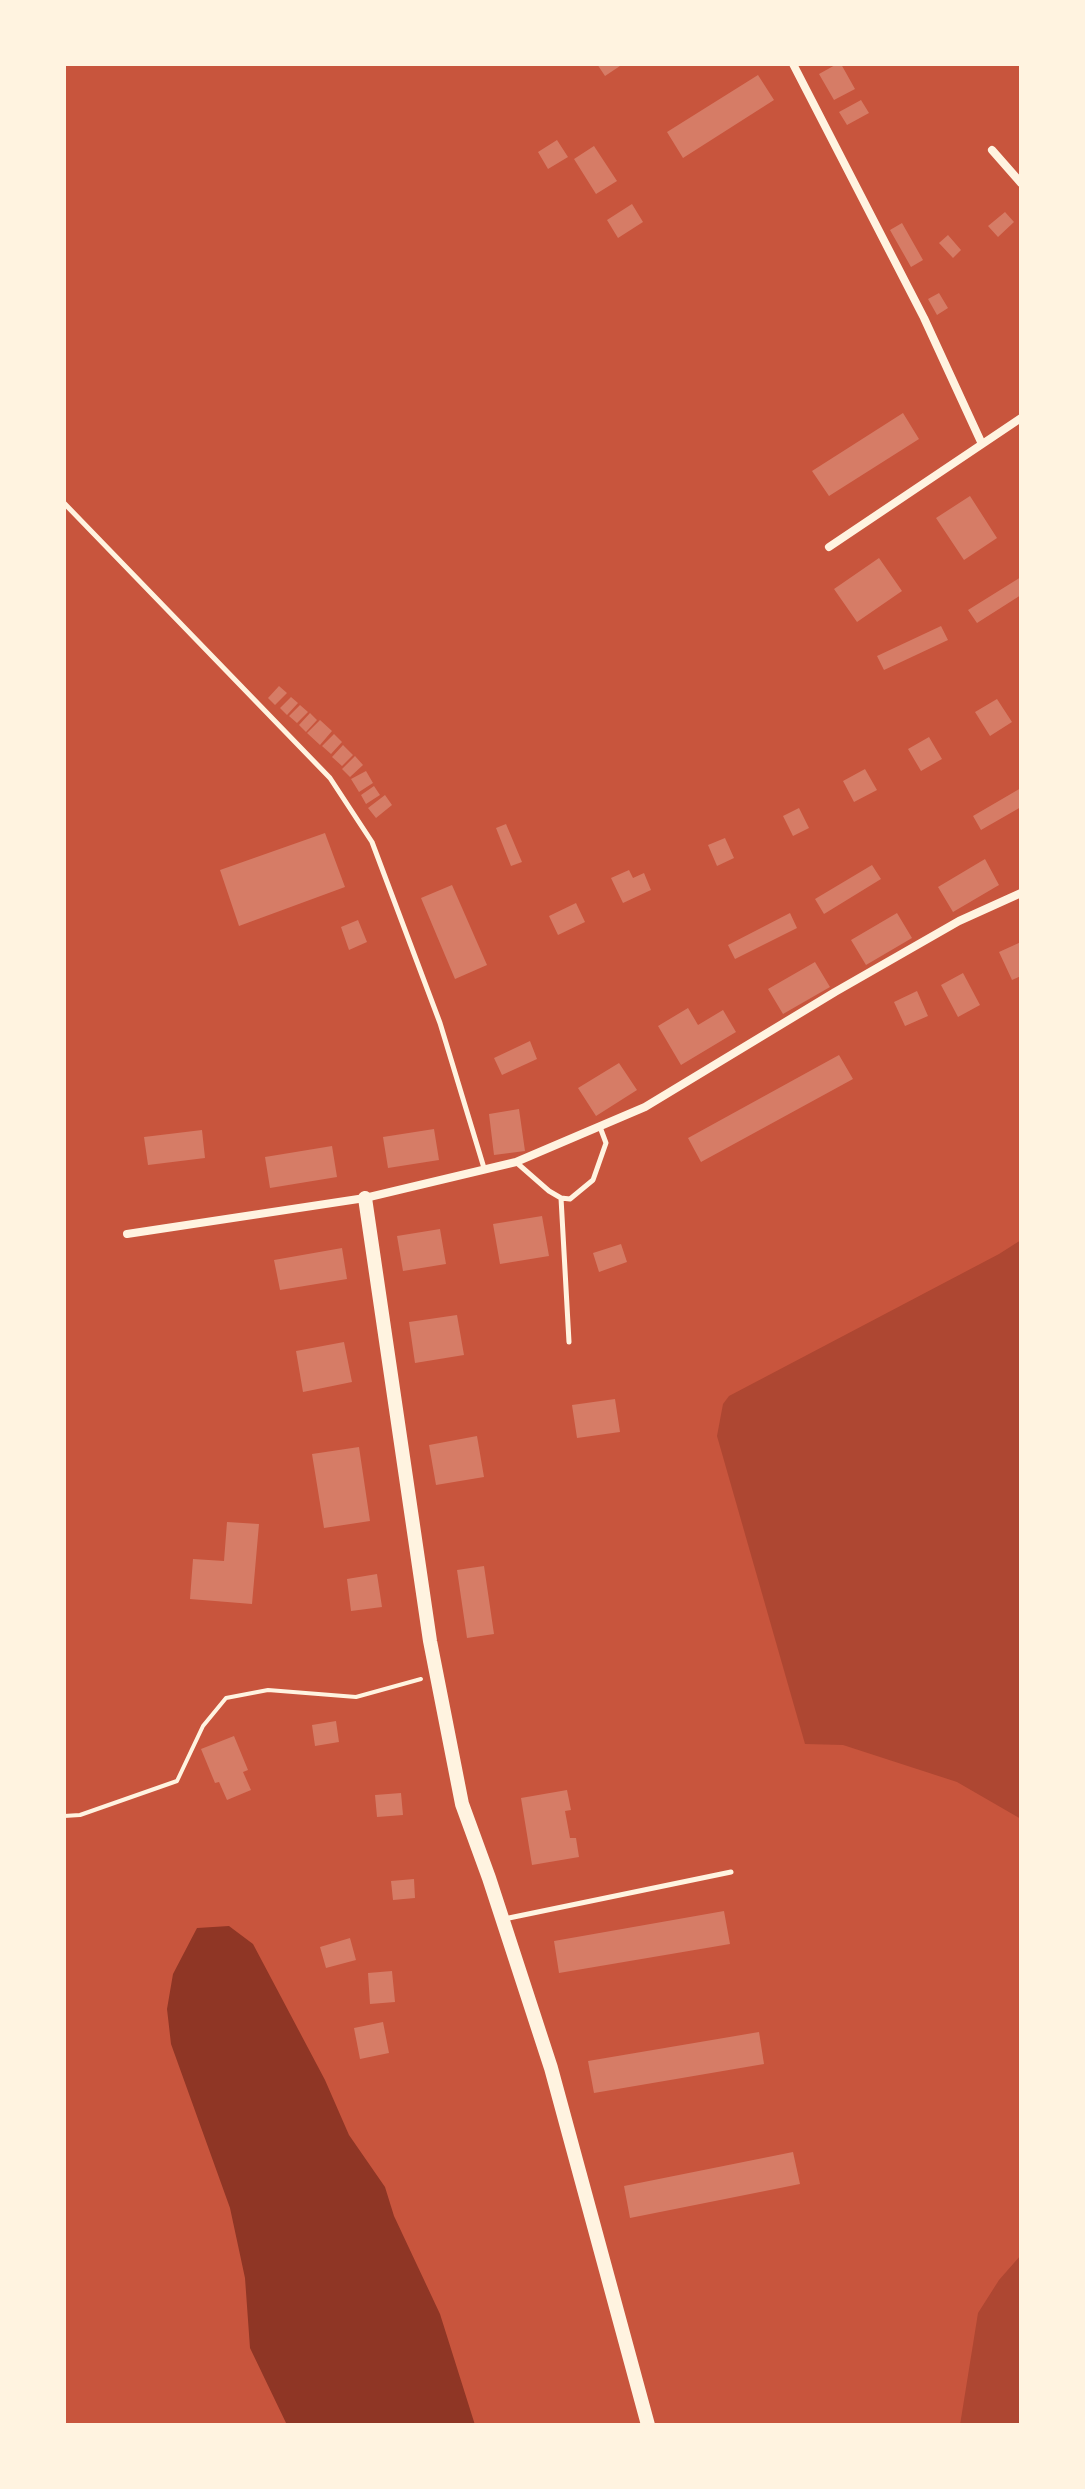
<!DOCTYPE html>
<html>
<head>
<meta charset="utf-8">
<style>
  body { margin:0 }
  #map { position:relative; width:1085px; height:2489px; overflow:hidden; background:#c8553d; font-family:Overpass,sans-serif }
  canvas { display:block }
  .frame { position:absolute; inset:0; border:66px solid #fff3e0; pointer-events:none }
</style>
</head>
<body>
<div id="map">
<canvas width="1085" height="2489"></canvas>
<div class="frame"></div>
</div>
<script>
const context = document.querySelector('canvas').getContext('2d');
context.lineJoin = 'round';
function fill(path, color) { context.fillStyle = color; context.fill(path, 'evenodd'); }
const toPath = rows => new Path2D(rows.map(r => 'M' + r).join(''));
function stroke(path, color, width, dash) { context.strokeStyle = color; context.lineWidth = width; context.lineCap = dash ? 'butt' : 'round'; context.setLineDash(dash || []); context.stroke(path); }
fill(toPath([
  [1021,1240,1021,1819,957,1782,843,1745,805,1744,717,1436,723,1404,729,1396,999,1254],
  [1021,2255,1021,2425,960,2425,978,2313,999,2280]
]), '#ae4732');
fill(toPath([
  [229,1926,253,1944,325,2080,349,2135,385,2187,394,2216,440,2314,475,2425,287,2425,250,2348,245,2278,230,2208,171,2044,167,2009,173,1974,197,1928]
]), '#8f3625');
fill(toPath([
  [597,64,623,64,605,76],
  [837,64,841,64,855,89,834,100,819,74],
  [758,75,774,100,683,158,667,132],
  [861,100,869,113,847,125,839,112],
  [557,140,568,157,548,169,538,152],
  [594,146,617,181,596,194,574,159],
  [632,204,643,222,618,238,607,220],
  [1005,212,1014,222,998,237,988,226],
  [902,223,923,260,911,267,890,230],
  [948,235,961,250,953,258,939,243],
  [939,293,948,308,937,315,928,299],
  [903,413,919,439,829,496,812,471],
  [970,496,997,538,964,560,936,518],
  [879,558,902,591,857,622,834,589],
  [1021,577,1021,595,977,623,968,610],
  [941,626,948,640,884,670,877,656],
  [279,686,287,693,275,705,268,698],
  [291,697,298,703,287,715,280,708],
  [997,699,1012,722,990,736,975,712],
  [300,705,308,712,297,723,289,716],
  [310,713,317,720,306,732,299,725],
  [320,720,332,731,320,745,307,733],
  [334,734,342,742,331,754,322,746],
  [929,737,942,759,921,771,908,749],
  [343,745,353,755,342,766,332,757],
  [355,756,363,765,350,777,342,769],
  [865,769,877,790,854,802,843,781],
  [366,771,373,783,359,792,351,779],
  [374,786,380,795,366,804,361,795],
  [1021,788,1021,807,981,830,973,816],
  [385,795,392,805,376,818,368,808],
  [799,808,809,828,793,836,783,816],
  [506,824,522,862,511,866,496,828],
  [325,833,345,887,239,926,220,870],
  [725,838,734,858,717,866,708,845],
  [985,859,999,885,953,912,938,887],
  [872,865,881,879,824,914,815,899],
  [629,870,633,878,644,873,651,890,623,903,611,878],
  [452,885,487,965,455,979,421,898],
  [576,903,585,922,558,935,549,916],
  [790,913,797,928,735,959,728,945],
  [897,913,912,938,866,965,851,940],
  [358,920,367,942,349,950,341,927],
  [1021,942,1021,976,1012,980,999,952],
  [815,962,830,987,783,1014,768,989],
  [963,973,980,1005,958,1017,941,985],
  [917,991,928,1016,905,1026,894,1002],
  [688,1008,698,1025,723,1010,736,1032,681,1065,658,1026],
  [530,1041,537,1059,502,1075,494,1058],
  [839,1055,853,1079,701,1162,688,1138],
  [619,1063,637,1090,596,1116,578,1088],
  [519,1109,525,1151,494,1155,489,1114],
  [434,1129,439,1160,388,1168,383,1137],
  [202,1130,205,1158,148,1165,144,1137],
  [332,1146,337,1177,270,1188,265,1157],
  [542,1216,549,1256,500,1264,493,1224],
  [440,1229,446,1264,403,1271,397,1236],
  [621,1244,627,1262,599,1272,593,1253],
  [342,1248,347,1279,280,1290,274,1260],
  [457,1315,464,1355,415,1363,409,1322],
  [344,1342,352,1382,303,1392,296,1351],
  [615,1399,620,1432,577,1438,572,1405],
  [477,1436,484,1477,436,1485,429,1445],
  [359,1447,370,1521,324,1528,312,1454],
  [227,1522,259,1524,252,1604,190,1599,193,1559,224,1561],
  [484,1566,494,1634,467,1638,457,1570],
  [377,1574,382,1607,351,1611,347,1579],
  [336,1721,339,1742,315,1746,312,1725],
  [234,1736,248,1770,243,1772,251,1790,227,1800,219,1782,215,1783,201,1749],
  [567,1790,571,1810,565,1811,570,1838,576,1838,579,1857,532,1865,521,1798],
  [401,1793,403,1815,377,1817,375,1795],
  [414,1879,415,1898,393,1900,391,1881],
  [724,1911,730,1944,559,1973,554,1941],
  [350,1938,356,1960,326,1968,320,1947],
  [392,1971,395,2002,370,2004,368,1973],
  [383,2022,389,2053,360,2059,354,2028],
  [759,2032,764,2064,594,2093,588,2061],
  [793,2152,800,2184,630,2218,624,2186]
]), '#d67c66');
stroke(toPath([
  [64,1816,80,1815,177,1781,203,1726,226,1698,268,1690,356,1697,421,1679],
  [64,2425,65,2425]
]), '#fff3e0', 4);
stroke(toPath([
  [64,503,330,778,372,842,440,1023,484,1168],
  [517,1163,549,1191,561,1198,570,1199,593,1180,606,1143,600,1127],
  [561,1198,569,1342],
  [504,1919,731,1872]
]), '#fff3e0', 5);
stroke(toPath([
  [793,64,924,318,982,444],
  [992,150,1021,183],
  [829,547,1021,418],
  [127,1234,365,1198,516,1162,645,1107,835,992,959,921,1021,893]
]), '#fff3e0', 8);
stroke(toPath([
  [365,1198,430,1641,462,1804,489,1878,551,2068,648,2425]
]), '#fff3e0', 14);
</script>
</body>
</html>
